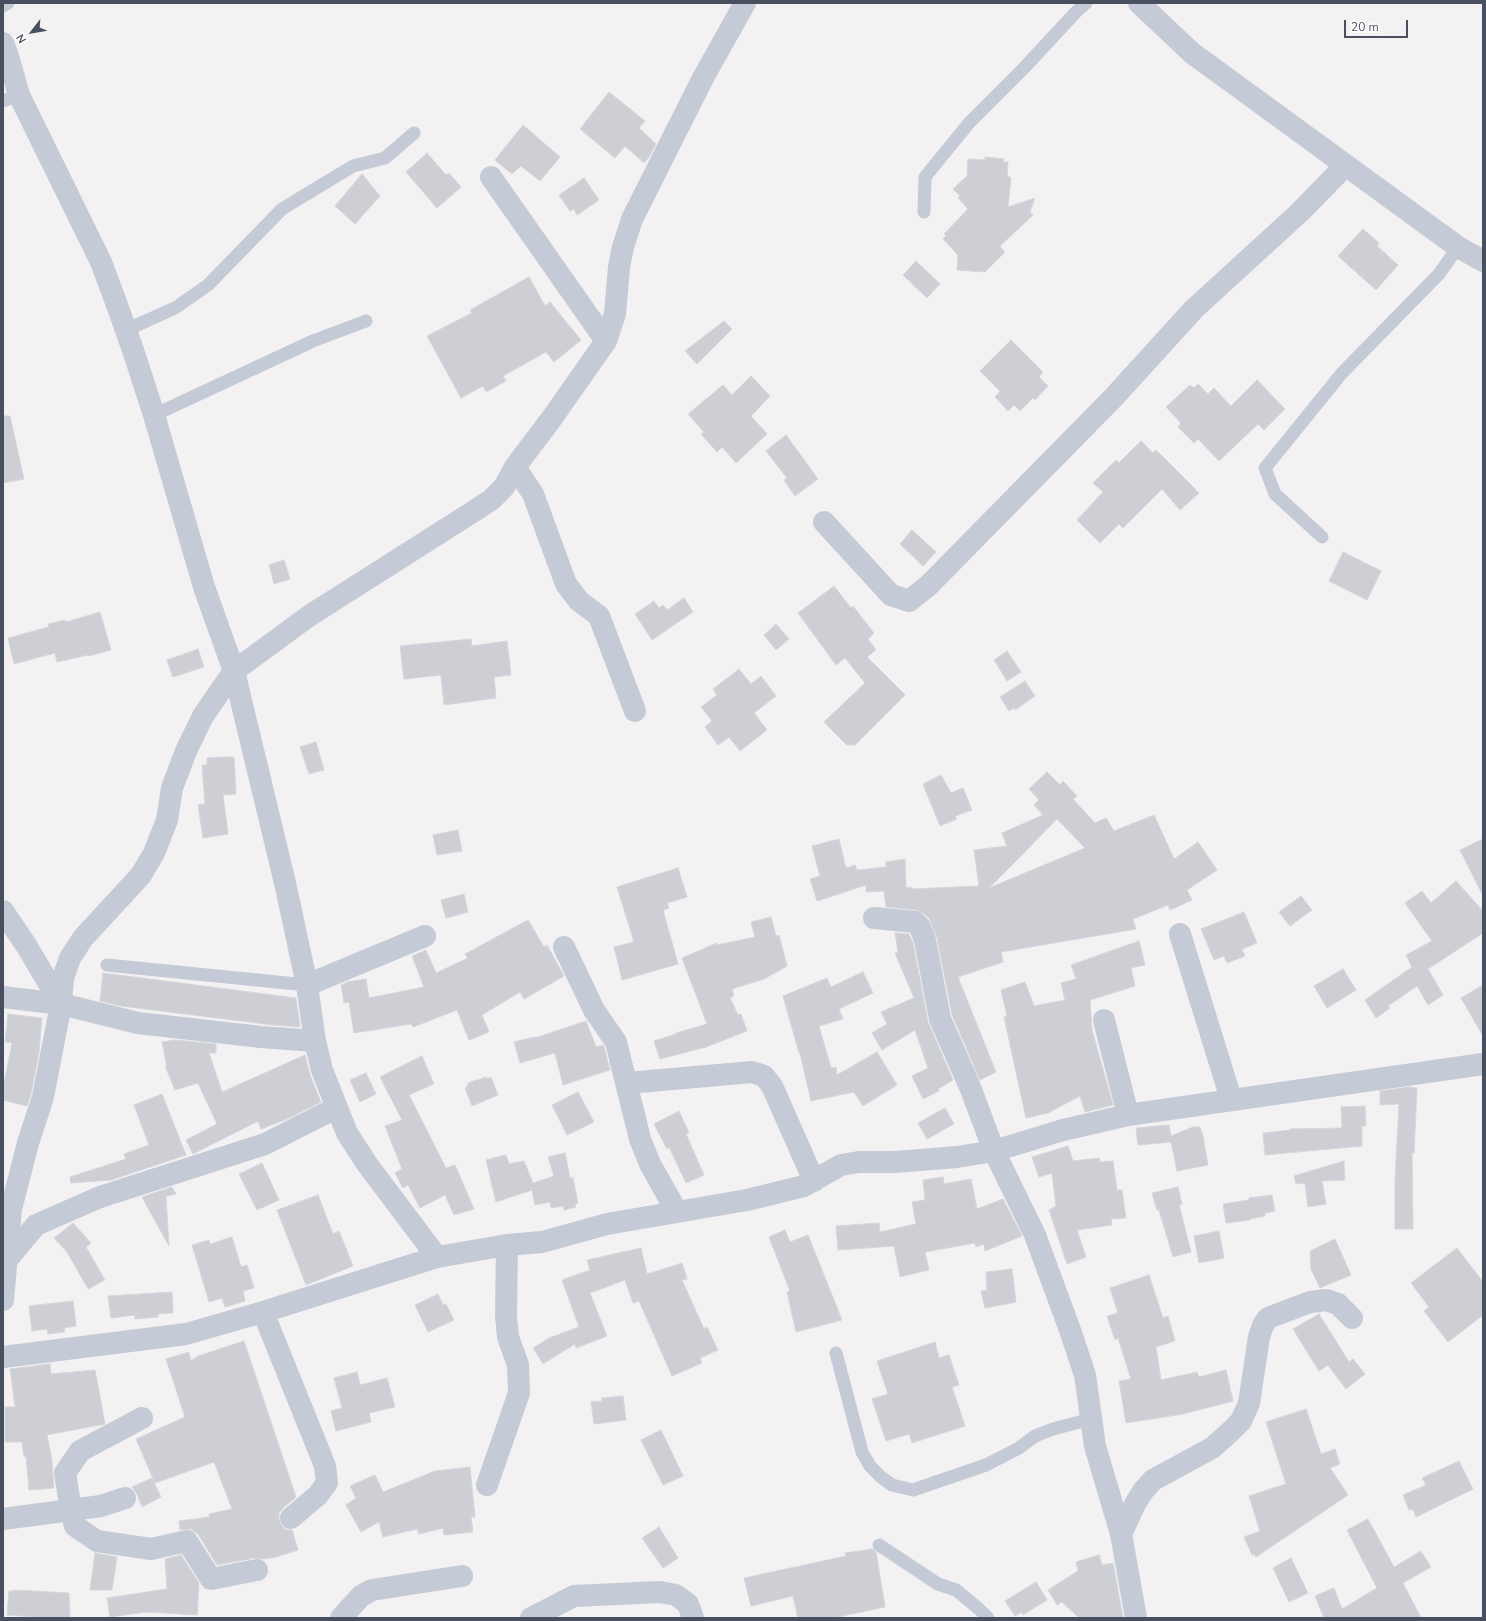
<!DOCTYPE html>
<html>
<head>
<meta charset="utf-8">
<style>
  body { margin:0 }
  #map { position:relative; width:1486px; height:1621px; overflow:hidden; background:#f3f1f1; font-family:"Nunito Sans",sans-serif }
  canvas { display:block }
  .frame { position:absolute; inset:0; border:4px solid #48505f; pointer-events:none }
  .north { position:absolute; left:12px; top:12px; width:40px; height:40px; -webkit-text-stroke:3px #fff; paint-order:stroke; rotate:239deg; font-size:11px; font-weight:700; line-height:16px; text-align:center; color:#48505f }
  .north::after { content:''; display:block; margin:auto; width:14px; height:18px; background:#48505f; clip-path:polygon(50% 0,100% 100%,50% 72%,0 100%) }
  .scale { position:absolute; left:1344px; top:20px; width:64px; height:18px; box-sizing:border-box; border:2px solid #48505f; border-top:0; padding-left:5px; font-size:12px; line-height:14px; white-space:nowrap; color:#48505f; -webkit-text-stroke:3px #fff; paint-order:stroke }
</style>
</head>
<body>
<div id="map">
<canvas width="1486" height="1621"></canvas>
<div class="frame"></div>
<div class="north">N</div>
<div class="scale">20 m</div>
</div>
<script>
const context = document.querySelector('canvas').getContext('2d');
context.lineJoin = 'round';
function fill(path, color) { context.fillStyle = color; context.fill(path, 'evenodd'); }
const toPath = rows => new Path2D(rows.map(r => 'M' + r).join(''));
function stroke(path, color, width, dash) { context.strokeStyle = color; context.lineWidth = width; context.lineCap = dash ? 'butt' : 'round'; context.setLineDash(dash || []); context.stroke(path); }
const building = toPath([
  [609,92,645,121,639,128,656,144,649,157,644,163,625,146,615,158,580,129,609,92],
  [523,125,560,157,540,181,521,166,512,174,495,160,523,125],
  [427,153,446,175,449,173,461,187,437,208,406,172,427,153],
  [985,157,1004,159,1003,162,1008,162,1007,175,1011,178,1008,207,1035,198,1030,212,1033,215,1000,246,1005,252,985,272,957,270,958,255,943,239,946,236,944,234,968,209,958,198,960,196,953,189,967,176,968,159,985,160,985,157],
  [362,174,380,196,355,224,335,206,362,174],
  [584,178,599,200,577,215,574,209,570,211,559,195,584,178],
  [1363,229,1379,243,1377,246,1398,265,1376,290,1338,256,1363,229],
  [916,261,940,284,927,298,903,275,916,261],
  [529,277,545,306,550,302,581,340,554,362,546,352,503,376,506,381,486,392,483,386,461,398,427,336,472,313,470,310,529,277],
  [724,321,732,329,697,364,685,351,724,321],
  [1011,340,1043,372,1039,377,1048,386,1035,400,1033,398,1020,411,1014,405,1008,411,995,397,1000,391,980,371,1011,340],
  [751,376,770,396,751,416,767,434,736,463,722,447,717,452,701,434,704,432,688,414,723,385,732,395,751,376],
  [1257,380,1285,409,1264,430,1258,424,1219,461,1198,439,1194,443,1178,427,1181,423,1166,407,1190,385,1194,388,1198,384,1208,394,1214,388,1231,406,1257,380],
  [3,416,10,416,24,479,3,483,3,416],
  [786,435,818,479,795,496,784,480,787,478,766,451,786,435],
  [1141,441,1153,453,1156,450,1199,493,1180,510,1162,489,1123,528,1119,524,1100,543,1077,520,1103,492,1093,483,1116,460,1119,463,1141,441],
  [912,530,936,552,923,566,900,544,912,530],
  [1343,552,1381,571,1367,600,1329,581,1343,552],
  [284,560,290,579,274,584,269,565,284,560],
  [834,586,851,608,853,606,874,633,868,639,876,650,867,657,905,695,855,745,847,745,824,722,865,683,845,658,836,665,798,613,834,586],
  [684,598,693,612,652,640,635,614,654,601,659,608,663,605,667,610,684,598],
  [100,612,111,650,89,656,88,655,57,662,55,653,14,664,8,638,49,627,48,624,65,620,66,622,100,612],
  [776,624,789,639,776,650,764,635,776,624],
  [471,639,472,646,507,641,511,675,494,677,496,698,444,705,441,675,404,679,400,646,471,639],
  [198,649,204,667,173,677,167,660,198,649],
  [1007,651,1021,672,1007,681,994,660,1007,651],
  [739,669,751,684,761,676,776,696,754,713,767,730,740,751,729,737,718,745,705,727,712,721,701,707,717,695,713,689,739,669],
  [1025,681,1035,696,1015,710,1014,708,1009,711,1000,697,1025,681],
  [316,742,324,770,309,774,300,747,316,742],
  [224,757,234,757,236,794,223,795,228,834,203,838,198,805,205,804,202,765,207,765,207,758,224,757],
  [1047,772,1060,785,1063,781,1077,796,1073,799,1095,823,1106,818,1114,831,1154,815,1174,859,1198,842,1217,870,1187,890,1192,900,1170,910,1168,905,1133,919,1136,929,1001,952,1003,962,958,977,996,1072,980,1080,952,1015,937,938,929,918,923,913,916,910,886,907,884,891,866,892,866,885,817,901,810,879,820,876,812,846,839,839,846,868,855,865,857,870,886,867,886,862,905,859,906,888,911,887,911,889,979,886,974,850,1007,846,1002,833,1043,815,1034,805,1039,800,1029,789,1047,772],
  [1057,819,1085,848,989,888,1014,863,1057,819],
  [941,775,951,793,963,788,972,810,955,816,957,819,940,826,923,784,941,775],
  [458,830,462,851,437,855,433,835,458,830],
  [1483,839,1483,896,1460,850,1483,839],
  [678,868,687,897,667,903,669,908,663,910,678,964,622,980,614,947,634,942,617,887,678,868],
  [1456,881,1483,911,1483,933,1428,969,1443,995,1428,1005,1417,986,1388,1006,1390,1008,1376,1018,1365,1000,1412,967,1406,955,1432,941,1405,903,1422,891,1431,903,1456,881],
  [464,894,468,912,446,918,441,900,464,894],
  [1301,896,1312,910,1290,926,1279,912,1301,896],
  [1244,912,1257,943,1242,949,1245,956,1227,963,1224,956,1214,960,1201,929,1244,912],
  [771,917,776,936,779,935,787,966,764,979,732,989,734,996,730,998,738,1015,741,1014,747,1031,706,1047,660,1059,654,1041,676,1034,676,1033,707,1024,682,958,717,943,717,945,755,937,751,922,771,917],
  [528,920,544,947,547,945,564,976,524,999,520,992,482,1015,489,1032,469,1040,457,1010,413,1027,411,1024,354,1033,349,1002,344,1003,341,985,347,982,366,979,369,998,424,987,412,956,426,950,436,973,468,958,465,954,528,920],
  [895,933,909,934,913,943,928,1022,953,1080,938,1089,939,1091,923,1099,912,1076,928,1068,915,1030,882,1050,872,1033,887,1024,881,1012,914,998,895,953,898,952,895,933],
  [1139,941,1145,965,1131,968,1135,986,1090,1000,1092,1030,1113,1105,1085,1112,1080,1096,1048,1113,1026,1118,1004,1017,1007,1016,1001,990,1025,982,1034,1006,1065,1000,1061,983,1076,979,1071,965,1139,941],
  [1343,969,1356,990,1327,1008,1314,986,1343,969],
  [863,972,873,993,839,1009,843,1019,819,1026,831,1068,836,1067,837,1075,877,1052,897,1085,863,1106,854,1092,811,1101,800,1053,799,1053,783,996,827,978,831,987,863,972],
  [103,973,296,998,300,1027,273,1025,121,1006,100,1001,103,973],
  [1483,985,1483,1036,1461,998,1483,985],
  [8,1014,42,1018,39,1053,31,1094,27,1106,3,1100,3,1088,12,1043,5,1042,8,1014],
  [586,1021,596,1047,603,1045,604,1047,610,1070,563,1085,555,1053,520,1063,514,1042,535,1037,535,1038,586,1021],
  [175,1040,216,1044,216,1053,209,1053,222,1092,305,1055,310,1075,321,1102,287,1119,261,1129,258,1121,193,1154,186,1140,217,1124,198,1083,175,1090,165,1066,167,1066,162,1042,175,1040],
  [422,1056,434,1084,409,1095,446,1168,455,1165,474,1209,454,1215,445,1195,420,1208,408,1185,403,1188,395,1173,402,1169,385,1126,402,1120,380,1077,422,1056],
  [366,1073,376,1094,360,1102,350,1080,366,1073],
  [486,1077,487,1079,491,1077,498,1095,472,1106,465,1088,468,1086,468,1083,486,1077],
  [1409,1087,1417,1088,1414,1153,1412,1153,1413,1229,1395,1229,1395,1178,1399,1104,1380,1105,1380,1091,1409,1087],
  [578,1092,594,1122,567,1135,552,1105,578,1092],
  [162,1094,186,1155,111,1180,71,1183,70,1177,126,1159,124,1154,149,1145,134,1105,162,1094],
  [1365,1106,1366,1126,1362,1126,1362,1146,1265,1155,1263,1133,1291,1130,1290,1129,1342,1128,1341,1107,1365,1106],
  [945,1108,954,1124,927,1139,918,1123,945,1108],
  [679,1111,689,1133,686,1134,704,1175,686,1183,669,1147,667,1149,654,1124,679,1111],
  [1169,1125,1171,1136,1193,1127,1200,1127,1203,1136,1208,1165,1177,1171,1171,1142,1138,1145,1136,1128,1169,1125],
  [1068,1146,1073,1161,1099,1158,1100,1162,1113,1161,1117,1190,1122,1190,1126,1218,1111,1219,1112,1225,1077,1230,1086,1257,1067,1264,1049,1210,1056,1206,1052,1173,1039,1177,1032,1157,1068,1146],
  [565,1153,570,1178,573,1178,578,1203,575,1204,576,1207,564,1210,563,1206,551,1208,550,1202,535,1205,532,1190,496,1202,486,1160,506,1155,509,1164,524,1161,533,1183,554,1176,548,1157,565,1153],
  [1344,1161,1345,1180,1322,1181,1326,1204,1308,1207,1305,1183,1296,1184,1294,1176,1344,1161],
  [262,1163,279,1200,257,1210,239,1174,262,1163],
  [943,1177,944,1184,971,1179,977,1209,1003,1199,1022,1236,985,1251,984,1244,976,1247,975,1243,925,1252,929,1270,900,1277,894,1246,838,1250,836,1226,879,1223,880,1232,916,1224,912,1202,925,1200,923,1180,943,1177],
  [172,1187,176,1194,166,1196,169,1246,142,1197,172,1187],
  [1178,1187,1182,1204,1179,1205,1191,1252,1173,1257,1159,1210,1157,1210,1152,1193,1178,1187],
  [318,1195,333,1234,339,1231,353,1266,306,1285,277,1210,318,1195],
  [1272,1195,1275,1211,1265,1213,1265,1216,1250,1219,1250,1220,1226,1223,1223,1204,1249,1200,1249,1198,1272,1195],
  [73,1223,91,1243,86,1247,105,1280,88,1289,67,1252,54,1238,73,1223],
  [785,1230,790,1242,808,1235,842,1320,796,1332,787,1292,790,1291,769,1237,785,1230],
  [1219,1231,1224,1258,1199,1263,1194,1236,1219,1231],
  [232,1237,241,1267,247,1265,254,1288,243,1291,245,1301,225,1307,222,1298,209,1302,192,1245,209,1240,210,1244,232,1237],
  [1335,1239,1351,1275,1320,1288,1311,1269,1310,1251,1335,1239],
  [641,1248,647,1274,682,1263,687,1279,682,1280,704,1329,707,1327,718,1350,700,1358,702,1363,672,1376,639,1301,633,1303,625,1280,590,1293,607,1336,576,1348,575,1344,543,1364,533,1348,549,1338,579,1327,562,1280,590,1270,587,1260,641,1248],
  [1457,1248,1483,1282,1483,1315,1448,1342,1424,1311,1429,1307,1411,1283,1457,1248],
  [1012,1269,1016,1302,985,1308,981,1291,987,1290,986,1272,1012,1269],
  [1149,1275,1163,1318,1168,1316,1175,1341,1156,1347,1161,1380,1197,1372,1199,1377,1226,1370,1233,1401,1183,1414,1126,1423,1119,1381,1131,1379,1118,1338,1115,1340,1107,1316,1118,1313,1110,1288,1149,1275],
  [172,1292,173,1313,158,1314,158,1317,135,1319,135,1315,111,1318,108,1296,172,1292],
  [438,1294,443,1305,446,1304,454,1320,428,1332,415,1305,438,1294],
  [73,1301,76,1326,64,1328,65,1332,48,1334,47,1329,32,1331,29,1306,73,1301],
  [1319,1314,1349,1362,1353,1359,1365,1374,1346,1389,1328,1365,1319,1371,1293,1329,1319,1314],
  [244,1341,296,1497,284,1507,279,1513,279,1520,282,1526,286,1530,292,1530,298,1550,276,1557,263,1559,255,1558,217,1565,198,1534,191,1529,180,1530,179,1521,210,1517,209,1514,232,1509,214,1462,155,1483,136,1439,185,1417,166,1359,189,1352,191,1361,198,1356,244,1341],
  [935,1342,939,1358,949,1355,959,1385,952,1387,965,1426,912,1443,909,1434,886,1441,872,1399,888,1394,877,1361,935,1342],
  [50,1364,51,1374,95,1370,105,1424,47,1435,52,1461,54,1488,29,1490,26,1456,24,1457,22,1442,5,1442,5,1407,15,1407,10,1369,50,1364],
  [357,1372,360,1385,387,1378,395,1407,369,1413,371,1422,336,1431,331,1411,342,1408,334,1378,357,1372],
  [623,1396,626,1420,594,1424,591,1402,602,1401,602,1398,623,1396],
  [1306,1409,1321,1454,1335,1449,1340,1464,1330,1468,1348,1495,1256,1557,1254,1554,1252,1555,1244,1537,1260,1531,1249,1496,1286,1484,1266,1422,1306,1409],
  [661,1430,683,1476,663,1485,641,1440,661,1430],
  [1459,1461,1473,1489,1416,1517,1413,1509,1409,1510,1403,1495,1426,1485,1422,1478,1459,1461],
  [470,1467,475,1517,471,1517,473,1532,444,1535,443,1528,419,1534,417,1529,383,1537,379,1522,361,1532,346,1505,356,1498,350,1486,375,1475,383,1492,435,1471,470,1467],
  [152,1478,161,1497,142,1507,137,1494,132,1487,152,1478],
  [1368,1519,1394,1567,1421,1551,1431,1567,1403,1583,1421,1618,1324,1618,1315,1596,1334,1588,1342,1609,1377,1588,1347,1530,1368,1519],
  [659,1527,678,1558,663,1568,642,1538,659,1527],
  [872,1549,876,1552,885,1607,833,1618,798,1618,793,1596,751,1606,744,1578,846,1556,845,1553,872,1549],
  [95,1553,117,1557,112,1590,90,1590,95,1553],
  [181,1555,199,1583,197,1615,146,1612,110,1617,107,1598,167,1589,165,1559,181,1555],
  [1099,1555,1102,1565,1113,1563,1123,1618,1079,1618,1062,1602,1057,1605,1048,1590,1078,1571,1076,1562,1099,1555],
  [1291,1558,1308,1593,1289,1602,1273,1568,1291,1558],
  [1036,1582,1047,1600,1023,1615,1022,1612,1015,1616,1005,1601,1036,1582],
  [14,1590,69,1593,70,1618,48,1618,7,1615,9,1591,14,1591,14,1590]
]);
fill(building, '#cdcfd5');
stroke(building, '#d5d6dc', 1);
stroke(toPath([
  [3,6,8,3],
  [3,101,19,95],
  [924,212,925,177,969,123,1024,68,1076,12,1086,3],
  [126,330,175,308,208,285,282,209,353,166,385,158,414,133],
  [154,415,313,341,366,321],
  [1322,537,1275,494,1265,468,1342,373,1439,274,1458,247],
  [107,965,307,985],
  [836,1353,862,1452,870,1466,881,1477,892,1485,913,1490,986,1465,1019,1448,1035,1436,1053,1429,1091,1419],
  [879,1545,938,1584,956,1590,979,1609,988,1618]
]), '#c4cad6', 13);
stroke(toPath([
  [1139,3,1192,53,1436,231,1458,247,1483,261],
  [3,43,8,56,19,95,101,262,117,305,133,350,154,415,204,587,234,671,285,883,307,985,315,1041,322,1070,347,1133,367,1164,437,1257],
  [491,177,606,341],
  [515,467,533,494,566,584,579,601,599,616,635,711],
  [824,522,891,595,909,601,928,586,1113,398,1194,309,1300,212,1345,166],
  [3,911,26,945,61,1004],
  [874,918,915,922,920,927,925,940,940,1019,970,1087,994,1151,1035,1235,1070,1330,1085,1375,1095,1446,1121,1534,1136,1618],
  [1180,934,1231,1099],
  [564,947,594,1010,616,1042,640,1139,650,1164,677,1212],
  [307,985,425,936],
  [3,997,61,1004,138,1023,261,1037,315,1041],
  [1104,1020,1128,1115],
  [627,1083,752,1072,764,1076,772,1086,814,1181],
  [5,1262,36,1225,100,1197,265,1144,336,1108],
  [3,1300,11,1209,28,1143,43,1097,61,1004,63,978,70,958,83,938,141,875,154,853,167,820,172,788,186,751,203,716,234,671,309,616,471,513,491,500,504,487,515,467,552,418,606,341,615,314,619,267,623,247,632,219,703,78,745,3],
  [263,1312,325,1466,327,1483,318,1495,291,1518],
  [3,1357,186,1334,263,1312,437,1257,507,1245,542,1242,607,1224,747,1200,804,1186,841,1165,859,1162,895,1162,957,1157,994,1151,1063,1130,1128,1115,1483,1064],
  [142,1418,80,1451,65,1473,71,1510,75,1526,97,1541,151,1549,187,1541,211,1579,257,1570],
  [487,1485,519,1393,518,1365,508,1337,506,1316,507,1245],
  [3,1519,101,1506,125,1498],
  [1121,1534,1135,1504,1143,1491,1153,1480,1212,1448,1230,1432,1241,1421,1249,1403,1259,1337,1263,1325,1268,1318,1310,1302,1326,1300,1338,1304,1352,1318],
  [341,1618,361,1596,372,1590,462,1576],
  [531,1618,574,1596,660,1592,676,1595,688,1604,693,1618]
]), '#c4cad6', 22);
</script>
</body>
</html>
